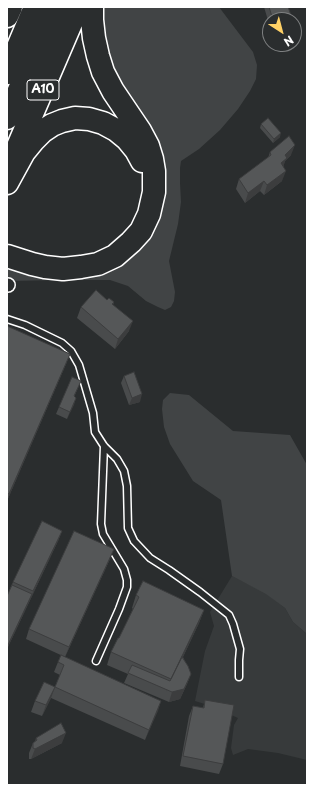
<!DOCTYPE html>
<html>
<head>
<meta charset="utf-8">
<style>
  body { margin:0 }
  #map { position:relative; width:314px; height:792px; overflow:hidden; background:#2a2d2e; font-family:"Playpen Sans",sans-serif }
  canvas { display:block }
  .frame { position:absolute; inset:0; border:8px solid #fff; pointer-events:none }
  .north { position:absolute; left:262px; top:12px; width:40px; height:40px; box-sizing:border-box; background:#2a2d2e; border:1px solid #7f8182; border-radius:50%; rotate:144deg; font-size:11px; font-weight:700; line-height:16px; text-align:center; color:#fff }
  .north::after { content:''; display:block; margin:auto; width:14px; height:18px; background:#ffd166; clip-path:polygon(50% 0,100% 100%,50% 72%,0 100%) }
</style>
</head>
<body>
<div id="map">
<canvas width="314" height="792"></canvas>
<div class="frame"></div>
<div class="north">N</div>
</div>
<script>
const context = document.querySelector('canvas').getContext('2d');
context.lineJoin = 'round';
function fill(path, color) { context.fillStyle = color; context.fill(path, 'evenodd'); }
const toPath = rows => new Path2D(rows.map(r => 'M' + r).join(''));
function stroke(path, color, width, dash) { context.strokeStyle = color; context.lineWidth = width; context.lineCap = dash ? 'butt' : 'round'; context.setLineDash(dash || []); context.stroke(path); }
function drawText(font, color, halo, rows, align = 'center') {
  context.font = font + ' "Playpen Sans",sans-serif'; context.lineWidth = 3; context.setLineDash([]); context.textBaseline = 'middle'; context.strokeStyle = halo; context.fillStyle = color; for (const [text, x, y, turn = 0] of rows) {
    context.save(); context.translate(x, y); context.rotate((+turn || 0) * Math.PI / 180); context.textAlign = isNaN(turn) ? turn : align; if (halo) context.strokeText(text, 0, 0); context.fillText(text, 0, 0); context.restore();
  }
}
fill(toPath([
  [232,576,266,593,285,608,293,622,307,634,307,760,278,753,248,749,233,755,231,748,234,725,238,718,211,706,195,701,205,651,214,626,210,612]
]), '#373a3b');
fill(toPath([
  [100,7,219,7,253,52,257,65,256,79,250,91,238,109,220,130,199,149,181,161,180,168,180,183,181,202,178,224,169,261,175,292,174,301,171,307,165,310,158,307,146,301,128,286,110,280,58,280,7,281,7,264,39,274,144,244,156,225,164,203,165,170,158,146,107,62],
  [170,393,189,395,233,431,290,435,307,465,307,634,293,622,285,608,266,594,232,576,221,500,193,481,170,444,164,427,162,409,163,400]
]), '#414445');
const service = toPath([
  [7,319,25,325,62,343,71,351,79,365,93,413,95,432,104,446,117,459,124,471,127,486,128,528,134,541,150,558,169,570,200,592,229,615,233,624,240,649,239,660,239,677],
  [96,661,119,609,127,587,127,580,124,569,103,534,101,524,104,446]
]);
const minor = toPath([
  [7,285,8,285]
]);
const motorway = toPath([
  [7,16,11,7],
  [7,73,35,7],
  [7,118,55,7],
  [16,151,78,7],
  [7,183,24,152,33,141,43,131,52,125,62,121,75,118,89,119,103,123,116,130,127,139,136,150,142,161],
  [7,256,32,264,45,267,63,269,81,267,98,264,115,256,131,242,141,231,149,214,154,192,154,171,152,159,148,146,140,131,113,91,103,72,98,56,94,38,92,20,92,7]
]);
stroke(service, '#fff', 9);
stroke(minor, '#fff', 16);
stroke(motorway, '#fff', 25);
stroke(service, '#2a2d2e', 6);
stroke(minor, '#2a2d2e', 13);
stroke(motorway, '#2a2d2e', 22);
fill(toPath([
  [264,7,288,7,292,18,291,20,270,20,270,27],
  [261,124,280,137,273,143,260,128],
  [270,152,291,155,285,161,283,167,282,181,264,195,260,191,245,203,236,189,239,179,268,158],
  [107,300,114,302,113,305,129,331,115,349,77,318,81,307],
  [7,326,70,354,66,364,7,501],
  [124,376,140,402,129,405,121,383],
  [81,381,74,397,76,398,67,419,56,414,59,407],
  [62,531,58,541,7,649,7,596,13,582],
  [110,559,65,657,26,639,29,629],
  [136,595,204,610,199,623,183,657,191,674,187,684,180,699,169,702,124,683,128,674,107,665,111,652,119,638,133,609,132,608],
  [58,662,161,701,145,740,51,698,42,716,31,712,35,701,55,687,60,675,54,672],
  [205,700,223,764,219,774,180,766,189,716,193,706,203,708],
  [36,738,62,743,31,759,29,759,29,753,33,743,35,742]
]), '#494b4c');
fill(toPath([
  [281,133,280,137,273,143,274,139],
  [295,145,291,155,285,161,283,168,281,163,285,155],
  [286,171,282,181,264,195,267,185],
  [264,181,260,191,245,203,248,193],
  [133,321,129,331,115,349,118,339],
  [70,354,66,364,7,501,9,494],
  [142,394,140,402,129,405,132,398],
  [76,398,74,405,67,419],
  [62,531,58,541,7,649,7,647],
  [114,549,110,559,65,657,69,647],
  [204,610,199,623,166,692,171,679],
  [191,674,187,684,180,699,169,702,172,692],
  [55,687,51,698,42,716,46,705],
  [161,701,158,711,145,740,149,730],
  [66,733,62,743,31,759,35,749]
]), '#3c3d3e');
const building = toPath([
  [269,7,288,7,292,18,287,20,273,20,269,7],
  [268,118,281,133,274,139,261,124,268,118],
  [289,136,295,145,285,155,287,158,281,163,286,171,267,185,264,181,248,193,239,179,271,155,270,152,289,136],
  [96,290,107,300,109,298,114,302,112,304,133,321,118,339,81,307,96,290],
  [7,326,70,354,9,494,7,493,7,326],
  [134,372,142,394,132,398,124,376,134,372],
  [72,377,81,381,74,396,76,398,70,412,59,407,72,377],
  [42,521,62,531,33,591,13,582,42,521],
  [74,531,114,549,69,647,29,629,74,531],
  [143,581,204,610,171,679,111,652,118,638,119,638,139,597,136,595,143,581],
  [12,585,32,594,7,647,7,596,12,585],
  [61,655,161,701,149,730,55,687,46,705,35,701,44,682,55,687,64,665,58,662,61,655],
  [182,657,188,666,191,674,184,689,172,692,128,673,132,665,170,681,182,657],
  [205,700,234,705,223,764,183,756,193,706,204,708,205,700],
  [61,723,66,733,35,749,33,748,33,743,37,740,36,738,61,723]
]);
fill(building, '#555758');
stroke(building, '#3c3d3e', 1);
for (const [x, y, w] of [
  [43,90,32]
]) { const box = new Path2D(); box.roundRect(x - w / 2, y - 10, w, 20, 3); context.fillStyle = '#2a2d2e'; context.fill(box); stroke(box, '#fff', 1); }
drawText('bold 12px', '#fff', null, [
  ["A10",43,90]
]);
</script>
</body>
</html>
